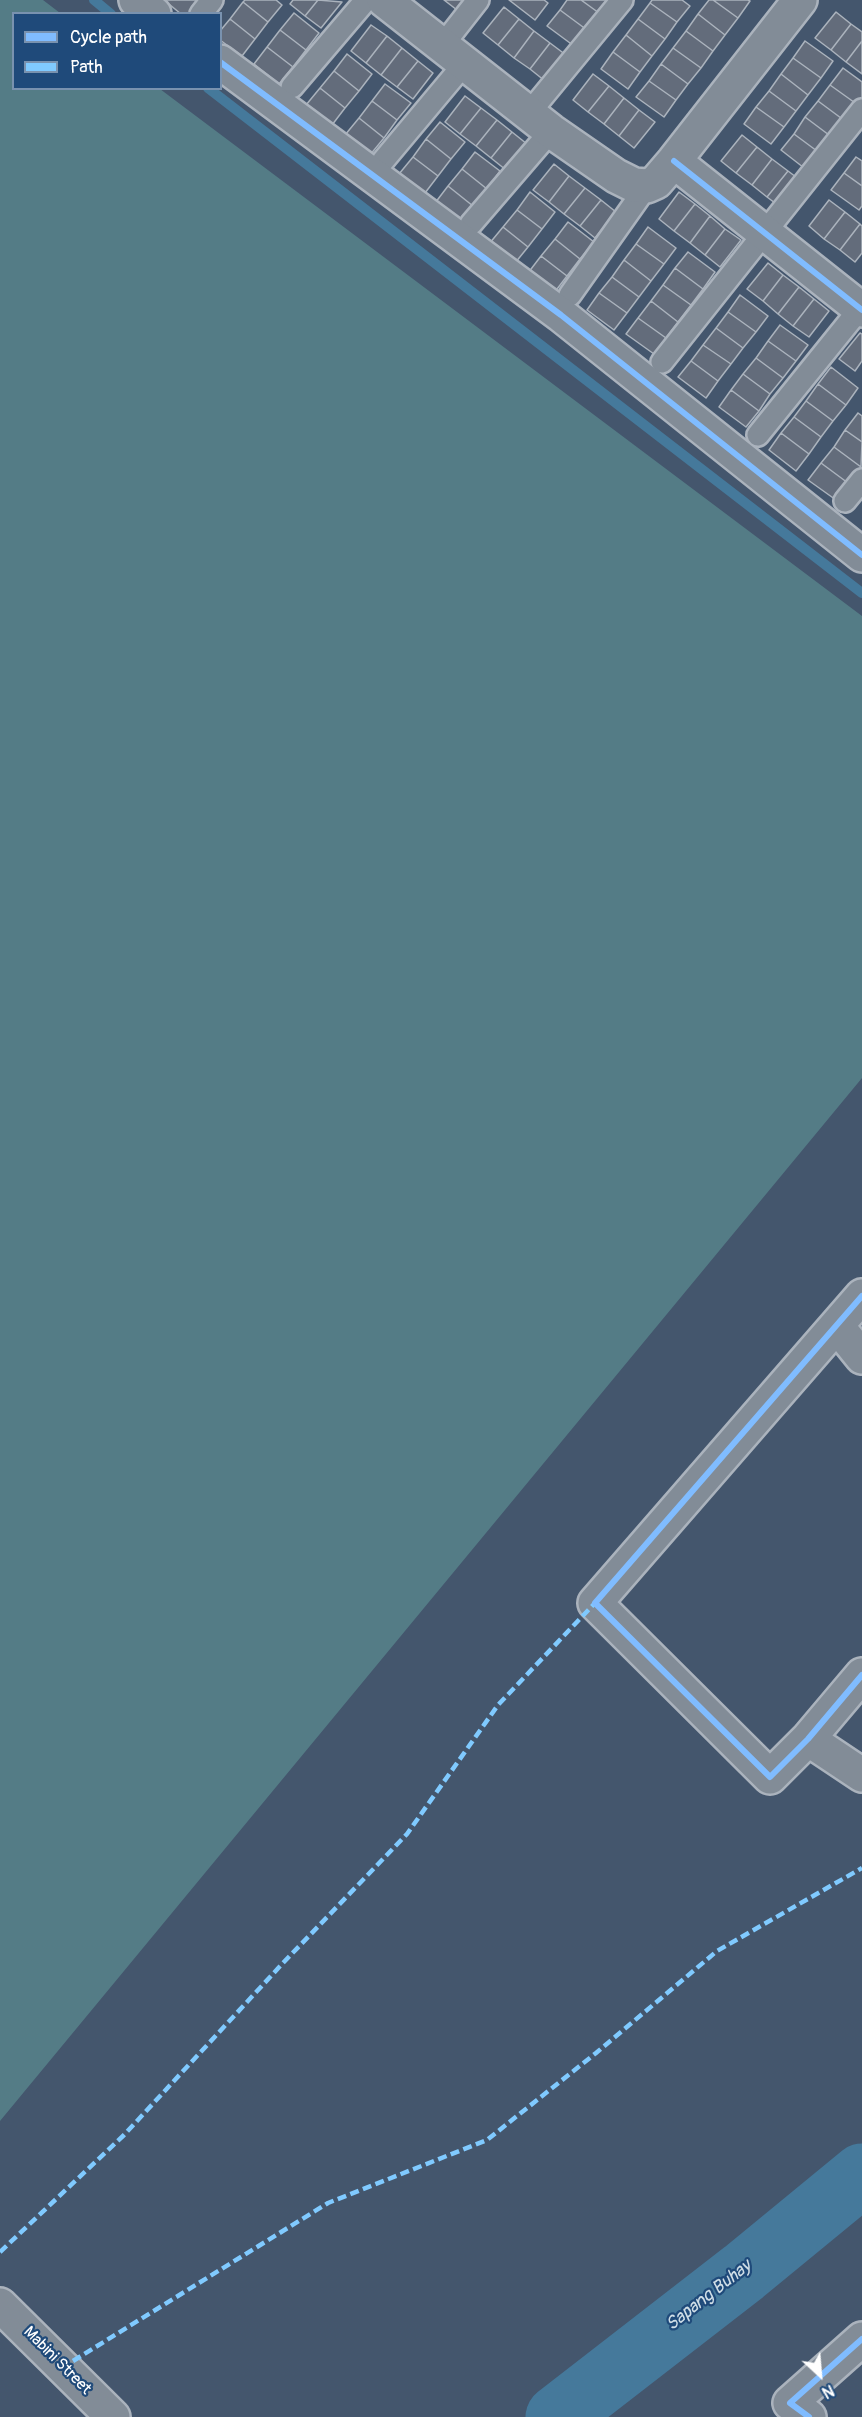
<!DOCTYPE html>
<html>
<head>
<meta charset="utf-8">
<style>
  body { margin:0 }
  #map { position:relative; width:862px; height:2417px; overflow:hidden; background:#44566d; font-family:Pangolin,sans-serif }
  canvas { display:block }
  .legend { position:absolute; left:12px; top:12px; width:210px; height:78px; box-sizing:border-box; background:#1f4a7a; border:2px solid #7992af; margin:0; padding:8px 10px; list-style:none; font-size:18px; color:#fff }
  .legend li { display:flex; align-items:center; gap:12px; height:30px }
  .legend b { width:30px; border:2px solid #7992af }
  .north { position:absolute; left:790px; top:2345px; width:60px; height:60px; -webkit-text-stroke:4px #1f4a7a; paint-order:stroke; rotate:154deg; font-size:16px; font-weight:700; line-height:24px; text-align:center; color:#fff }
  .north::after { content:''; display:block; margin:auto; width:21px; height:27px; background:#fff; clip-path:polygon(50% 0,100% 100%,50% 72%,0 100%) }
</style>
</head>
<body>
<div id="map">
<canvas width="862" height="2417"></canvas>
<ul class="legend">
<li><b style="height:8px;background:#80bcff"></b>Cycle path</li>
<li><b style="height:8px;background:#80caff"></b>Path</li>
</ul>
<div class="north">N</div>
</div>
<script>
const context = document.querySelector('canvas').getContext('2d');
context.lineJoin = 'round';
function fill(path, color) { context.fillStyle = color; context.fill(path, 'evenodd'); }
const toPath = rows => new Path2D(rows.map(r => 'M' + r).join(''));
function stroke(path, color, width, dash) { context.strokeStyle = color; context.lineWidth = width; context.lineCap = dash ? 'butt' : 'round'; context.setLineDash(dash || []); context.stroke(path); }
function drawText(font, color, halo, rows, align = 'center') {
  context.font = font + ' Pangolin,sans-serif'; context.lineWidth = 4.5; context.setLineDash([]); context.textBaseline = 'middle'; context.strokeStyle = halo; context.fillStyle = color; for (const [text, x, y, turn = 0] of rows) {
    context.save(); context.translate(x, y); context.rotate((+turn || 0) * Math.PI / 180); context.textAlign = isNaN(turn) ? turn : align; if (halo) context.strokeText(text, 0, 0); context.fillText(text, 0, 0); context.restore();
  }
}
fill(toPath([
  [0,0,43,0,60,13,14,14,14,88,160,89,862,616,862,1078,0,2121]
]), '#547c86');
stroke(toPath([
  [94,0,111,14],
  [208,88,862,593]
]), '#45799b', 10);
stroke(toPath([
  [557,2417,744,2272,862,2175]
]), '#45799b', 63);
const building = toPath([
  [164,0,199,0,192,14,181,14,164,0],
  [245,0,276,0,282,5,268,22,243,2,245,0],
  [293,0,318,0,305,16,290,4,293,0],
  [318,0,342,2,321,28,305,16,318,0],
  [444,0,465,0,457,10,444,0],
  [509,0,544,0,548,3,535,20,509,0],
  [567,0,581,0,599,13,587,30,560,10,567,0],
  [581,0,609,0,599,13,581,0],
  [652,0,682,0,690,6,677,22,650,3,652,0],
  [709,0,713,0,738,18,725,35,698,14,709,0],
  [713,0,748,0,750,1,738,18,713,0],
  [243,2,268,22,255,39,230,19,243,2],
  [650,3,677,22,665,39,638,19,650,3],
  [504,7,519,19,498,45,483,33,504,7],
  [560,10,587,30,574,46,547,26,560,10],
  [836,12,851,24,831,50,815,38,836,12],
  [294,13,319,33,306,50,280,30,294,13],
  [698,14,725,35,713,51,686,31,698,14],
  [230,19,255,39,242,56,220,40,220,31,230,19],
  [519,19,534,31,514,58,498,45,519,19],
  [638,19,665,39,652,56,626,35,638,19],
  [851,24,862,32,862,41,846,62,831,50,851,24],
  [371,25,387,36,366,63,351,51,371,25],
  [280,30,306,50,293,67,267,47,280,30],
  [534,31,550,43,530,69,514,58,534,31],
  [686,31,713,51,701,68,673,48,686,31],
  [626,35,652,56,640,72,613,52,626,35],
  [387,36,402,48,381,75,366,63,387,36],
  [805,41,833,61,821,78,793,58,805,41],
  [862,41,862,74,846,62,862,41],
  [550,43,566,55,545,81,530,69,550,43],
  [267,47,293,67,279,84,254,64,267,47],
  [402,48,418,61,397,87,381,75,402,48],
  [673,48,701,68,688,84,661,64,673,48],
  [613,52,640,72,628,89,601,69,613,52],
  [347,54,372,74,359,91,334,71,347,54],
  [793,58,821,78,808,95,781,74,793,58],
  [418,61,433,73,413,99,397,87,418,61],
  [661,64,688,84,676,100,649,81,661,64],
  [843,68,862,82,862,99,858,105,830,85,843,68],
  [334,71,359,91,345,108,320,88,334,71],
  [593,74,609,86,588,112,573,100,593,74],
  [781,74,808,95,796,111,769,91,781,74],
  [649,81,676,100,664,117,636,97,649,81],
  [385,84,411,103,397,120,372,101,385,84],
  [830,85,858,105,845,121,818,101,830,85],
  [609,86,624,98,604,124,588,112,609,86],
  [320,88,345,108,332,125,306,105,320,88],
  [769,91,796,111,784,127,756,107,769,91],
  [465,96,481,108,460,134,445,122,465,96],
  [624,98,639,110,619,136,604,124,624,98],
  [372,101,397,120,384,138,359,118,372,101],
  [818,101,845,121,833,138,805,117,818,101],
  [756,107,784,127,771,144,744,124,756,107],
  [481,108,497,120,476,146,460,134,481,108],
  [639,110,655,122,634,148,619,136,639,110],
  [805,117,833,138,821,154,794,134,805,117],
  [359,118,384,138,370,155,345,135,359,118],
  [497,120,512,132,491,158,476,146,497,120],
  [440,122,465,142,451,159,426,139,440,122],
  [512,132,527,144,506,170,491,158,512,132],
  [794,134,821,154,808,171,781,150,794,134],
  [742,135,757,147,736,173,721,161,742,135],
  [426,139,451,159,438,176,413,157,426,139],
  [757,147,772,159,752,185,736,173,757,147],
  [475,152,500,171,487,189,462,169,475,152],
  [413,157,438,176,425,193,399,174,413,157],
  [856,157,862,161,862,186,844,173,856,157],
  [772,159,788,171,767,197,752,185,772,159],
  [554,164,569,176,549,202,533,190,554,164],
  [462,169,487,189,473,206,448,186,462,169],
  [788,171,804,183,783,209,767,197,788,171],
  [844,173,862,186,862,206,859,210,831,190,844,173],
  [569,176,585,188,564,214,549,202,569,176],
  [448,186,473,206,460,223,435,203,448,186],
  [585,188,601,200,580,226,564,214,585,188],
  [530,192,555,212,542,229,517,210,530,192],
  [679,192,695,204,674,231,659,219,679,192],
  [601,200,616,212,595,238,580,226,601,200],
  [829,200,845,212,824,239,809,226,829,200],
  [695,204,710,216,690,243,674,231,695,204],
  [517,210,542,229,528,247,503,227,517,210],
  [845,212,860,224,840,250,824,239,845,212],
  [710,216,725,229,705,255,690,243,710,216],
  [568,222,594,242,580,259,555,239,568,222],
  [860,224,862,226,862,253,855,262,840,250,860,224],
  [503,227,528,247,515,263,489,244,503,227],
  [648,227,676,248,664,264,636,244,648,227],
  [725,229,741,240,720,267,705,255,725,229],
  [555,239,580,259,567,276,541,256,555,239],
  [636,244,664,264,651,281,624,260,636,244],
  [688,252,715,272,703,289,675,268,688,252],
  [541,256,567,276,554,293,528,273,541,256],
  [624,260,651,281,639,297,612,277,624,260],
  [768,263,783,275,763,301,747,289,768,263],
  [675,268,703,289,691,305,663,285,675,268],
  [783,275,799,287,778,314,763,301,783,275],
  [612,277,639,297,627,313,599,293,612,277],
  [663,285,691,305,678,322,651,301,663,285],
  [799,287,814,299,793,326,778,314,799,287],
  [599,293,627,313,614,330,587,310,599,293],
  [740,295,768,316,756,332,728,312,740,295],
  [814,299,829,311,809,337,793,326,814,299],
  [651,301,678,322,666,338,638,318,651,301],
  [728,312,756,332,743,348,716,328,728,312],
  [638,318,666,338,654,354,626,334,638,318],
  [780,325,808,345,796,361,768,341,780,325],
  [716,328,743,348,731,364,703,345,716,328],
  [860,333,862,334,862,361,855,371,839,359,860,333],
  [768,341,796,361,783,378,756,358,768,341],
  [703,345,731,364,718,381,691,361,703,345],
  [756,358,783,378,770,394,743,374,756,358],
  [691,361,718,381,706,398,678,377,691,361],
  [831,367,858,388,846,405,818,384,831,367],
  [743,374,770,394,759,411,731,390,743,374],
  [818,384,846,405,833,421,806,401,818,384],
  [731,390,759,411,746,427,719,407,731,390],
  [806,401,833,421,821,437,794,417,806,401],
  [858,413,862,416,862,442,845,430,858,413],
  [794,417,821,437,809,454,781,433,794,417],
  [845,430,862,442,861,467,834,447,845,430],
  [781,433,809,454,796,471,769,450,781,433],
  [834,447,861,467,848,483,821,463,834,447],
  [821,463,848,483,836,500,808,480,821,463]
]);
fill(building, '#636c7b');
stroke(building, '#abb3bd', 1.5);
const service = toPath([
  [201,14,212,0],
  [442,46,478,0],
  [292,87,366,0],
  [529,113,622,0],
  [383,161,465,63],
  [471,224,551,131],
  [570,295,647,186],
  [662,362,862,110],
  [758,435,862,306],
  [845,501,862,480]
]);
const minor = toPath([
  [136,0,154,14],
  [384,0,551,131,616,176,634,185,647,186,656,182,674,161,800,0],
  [220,62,561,315,862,555],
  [674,161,862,310],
  [862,1296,595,1603,770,1777,808,1739,862,1675],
  [837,1326,862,1357],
  [808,1739,862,1775],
  [809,2417,790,2403,862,2339]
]);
const secondary = toPath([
  [0,2305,113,2417]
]);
stroke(service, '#abb3bd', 26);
stroke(minor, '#abb3bd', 38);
stroke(secondary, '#abb3bd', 38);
stroke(service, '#828c97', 21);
stroke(minor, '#828c97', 33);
stroke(secondary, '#828c97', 33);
stroke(toPath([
  [0,2252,124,2135,283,1963,407,1834,498,1705,595,1603],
  [73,2361,328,2203,487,2140,596,2053,717,1951,862,1868]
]), '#80caff', 4.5, [9, 4.5]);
stroke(toPath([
  [220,62,561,315,862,555],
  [674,161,862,310],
  [862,1296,595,1603,770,1777,808,1739,862,1675],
  [809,2417,790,2403,862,2339]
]), '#80bcff', 6);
drawText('16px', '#fff', '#1f4a7a', [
  ["Mabini Street",57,2361,45]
]);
drawText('italic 18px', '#d0dee7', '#1f4a7a', [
  ["Sapang Buhay",709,2296,-38]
]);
</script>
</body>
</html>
